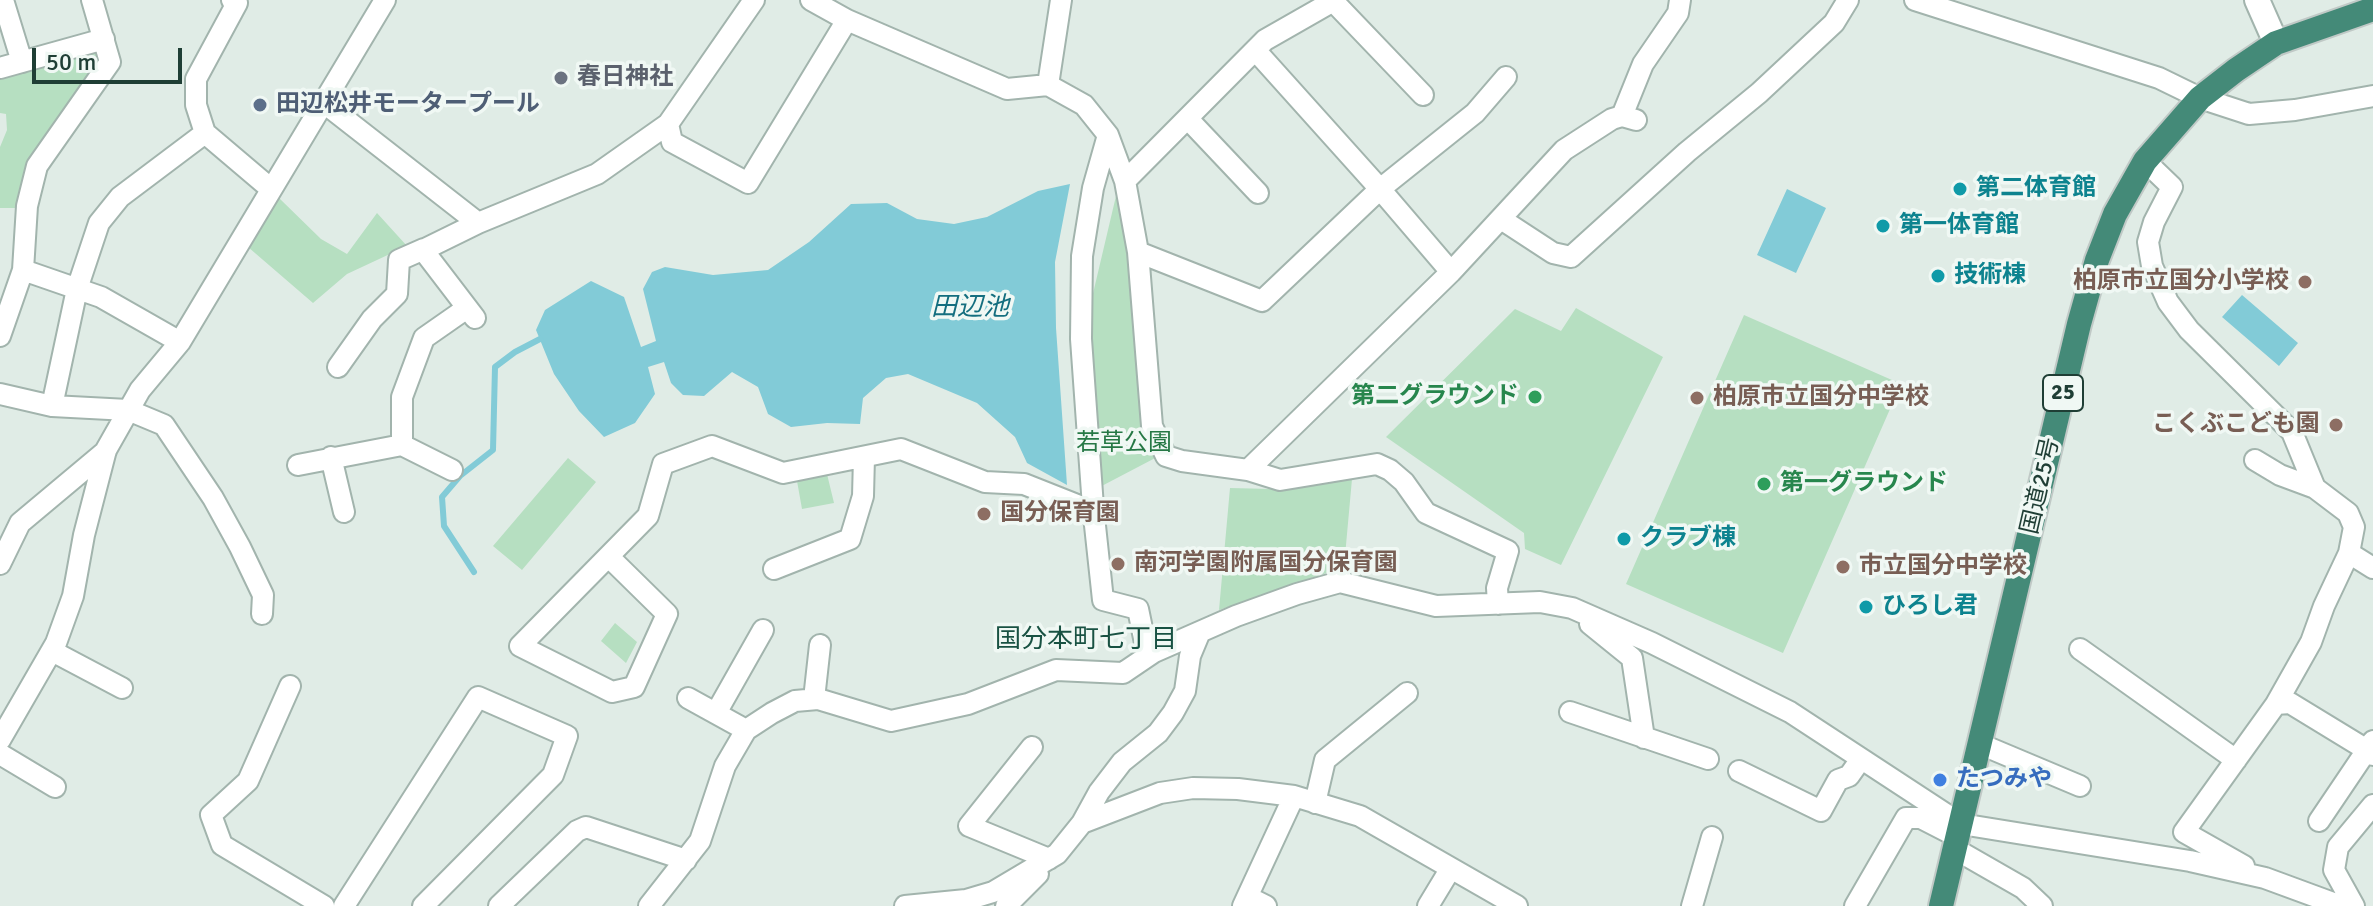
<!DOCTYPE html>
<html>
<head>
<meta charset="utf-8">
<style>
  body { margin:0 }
  #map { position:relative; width:2373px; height:906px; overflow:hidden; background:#e0ece6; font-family:Signika,sans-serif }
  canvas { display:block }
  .scale { position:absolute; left:32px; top:48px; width:150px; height:36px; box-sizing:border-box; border:4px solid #1f3e35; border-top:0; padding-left:10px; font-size:24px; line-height:28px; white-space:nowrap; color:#1f3e35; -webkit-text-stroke:6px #f0f8f4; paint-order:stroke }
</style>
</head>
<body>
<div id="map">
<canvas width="2373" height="906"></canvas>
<div class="scale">50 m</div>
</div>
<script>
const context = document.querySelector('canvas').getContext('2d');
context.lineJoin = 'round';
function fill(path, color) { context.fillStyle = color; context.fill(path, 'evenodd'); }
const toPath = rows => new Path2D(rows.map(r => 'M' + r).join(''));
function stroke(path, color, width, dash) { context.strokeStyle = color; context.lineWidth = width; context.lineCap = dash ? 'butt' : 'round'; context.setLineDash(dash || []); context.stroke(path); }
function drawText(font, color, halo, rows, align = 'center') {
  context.font = font + ' Signika,"Noto Sans JP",sans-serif'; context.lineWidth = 7; context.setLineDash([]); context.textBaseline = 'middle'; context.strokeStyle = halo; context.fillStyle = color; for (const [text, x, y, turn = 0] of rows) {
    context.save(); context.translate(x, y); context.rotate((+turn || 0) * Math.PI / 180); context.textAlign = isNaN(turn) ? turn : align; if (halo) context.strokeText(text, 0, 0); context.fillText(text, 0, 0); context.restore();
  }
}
fill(toPath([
  [99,47,101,62,19,208,0,208,0,147,7,130,6,114,0,113,0,79],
  [1116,196,1135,278,1159,456,1096,489,1091,302],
  [279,198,321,239,347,254,377,213,407,246,347,274,313,303,248,247],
  [1576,308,1663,357,1561,565,1525,549,1524,533,1386,437,1515,309,1561,331],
  [1744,315,1901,384,1783,653,1626,584],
  [568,458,596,482,522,570,493,546],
  [827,474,834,503,802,509,797,481],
  [1352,479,1344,567,1219,610,1230,488,1272,489],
  [615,623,637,642,626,663,601,641]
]), '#b6dfc1');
fill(toPath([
  [1070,184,1055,262,1056,328,1067,485,1027,463,1015,437,977,403,908,374,886,378,863,398,860,424,827,423,791,427,768,414,758,387,732,372,704,396,683,395,671,383,664,362,648,367,655,394,635,423,604,437,579,411,554,374,536,330,545,310,591,281,624,297,641,347,656,341,643,289,652,272,665,267,713,275,768,270,809,242,851,204,887,203,917,219,954,224,987,217,1038,191],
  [1787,189,1826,208,1796,273,1757,255],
  [2242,295,2298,343,2279,366,2222,317]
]), '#82cbd7');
stroke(toPath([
  [474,572,444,526,442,497,460,476,493,450,495,367,515,352,540,339]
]), '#82cbd7', 6);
const minor = toPath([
  [3,0,22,62],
  [232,0,237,3,196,79,196,105,205,133,271,189],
  [811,0,847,20,1007,89,1048,85,1084,105,1108,135,1125,181,1138,252],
  [1915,0,2159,78,2200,98,2249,114,2295,110,2373,96],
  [1333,1,1423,95],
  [1256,51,1380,189,1451,272,1248,470,1182,461,1166,456,1152,426,1138,252,1262,301,1380,189,1475,113,1506,77],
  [0,68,104,39],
  [1048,85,1061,0],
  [323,102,478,223,597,174,668,124,672,142,748,183,847,20],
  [1622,116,1643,64,1678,13,1680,0],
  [1188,119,1258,193],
  [668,124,754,0],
  [1108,135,1093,188,1082,256,1081,339,1093,507,1103,600,1138,609,1145,643,1154,652],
  [2145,161,2172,187,2154,222,2148,242,2152,266,2168,302,2189,330,2292,432,2315,488,2348,513,2354,527,2349,553,2373,568],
  [1125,181,1265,40,1335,0],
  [1501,219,1553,253,1571,257,1687,152,1759,93,1834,23,1848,0],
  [23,270,101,297,180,342],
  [1451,272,1564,150,1612,119,1622,116,1636,120],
  [475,318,423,250,478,223],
  [0,336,23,270,27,206,37,166,110,62,92,0],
  [338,367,372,319,397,294,399,260,424,249],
  [0,394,52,406,128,410,164,425,213,498,240,547,263,595,262,614],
  [52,406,77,289,99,223,120,197,205,133],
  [402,445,452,470],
  [331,457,344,512],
  [2255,460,2280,475,2315,488],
  [298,465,402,445,402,397,424,338,467,308],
  [1248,470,1280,480,1377,464,1390,470,1404,482,1426,513,1508,551,1497,588,1498,604],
  [609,557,667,614,634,687,612,692,520,646,648,516,663,464,712,446,783,473,901,449,985,482,1024,484,1082,507,1093,507],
  [0,564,20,523,106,451],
  [774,569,850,539,863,496,864,457],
  [1590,624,1632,658,1644,738],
  [2080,649,2236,760],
  [52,651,122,688],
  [290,686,248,781,211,815,222,845,324,906],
  [688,698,746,730],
  [814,699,820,645],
  [2276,704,2311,642,2324,606,2349,553],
  [1570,712,1708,759],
  [716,713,763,630],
  [0,740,56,643,73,596,84,535,106,450,140,390,180,342,385,0],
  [1980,744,2080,786],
  [1032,747,969,826,1049,859],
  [0,754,55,787],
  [1739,771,1821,811,1838,780,1849,776,1861,759],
  [1315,803,1325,760,1407,693],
  [2319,821,2373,741],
  [1082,823,1099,792,1122,762,1158,733,1173,713,1185,691,1190,656,1200,632],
  [1955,849,2023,888,2042,906],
  [2244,866,2184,832,2276,704,2290,703,2367,750,2373,755],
  [1248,897,1266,906],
  [344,906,478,697,567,736,553,775,423,906],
  [499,906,577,831,586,827,686,860],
  [649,906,700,841,725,766,746,730,772,713,795,701,818,699,891,721,968,704,1056,670,1123,673,1154,652,1236,616,1297,594,1340,582,1436,606,1540,602,1572,608,1652,643,1790,712,1961,824,2190,861,2265,878,2341,906],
  [905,906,966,900,993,892,1057,854,1082,823,1160,793,1193,788,1238,789,1294,796,1360,816,1517,906],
  [1006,906,1038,874],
  [1243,906,1294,796],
  [1428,906,1451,868],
  [1692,906,1712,837],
  [1855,906,1906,818,1921,818,1958,837],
  [2354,906,2334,870,2338,847,2373,805]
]);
const tertiary = toPath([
  [2257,0,2276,43]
]);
const trunk = toPath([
  [1941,906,2079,324,2097,260,2115,214,2145,161,2200,98,2236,70,2276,43,2373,9]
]);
stroke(minor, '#a2b4ad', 24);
stroke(tertiary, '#a2b4ad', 28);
stroke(trunk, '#c0c9c6', 28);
stroke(minor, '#fff', 20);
stroke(tertiary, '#fff', 24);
stroke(trunk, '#448a78', 24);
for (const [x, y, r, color] of [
  [561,78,8,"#6b7280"],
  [260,105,8,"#5c6f8a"],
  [1960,189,8,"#0f9aa8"],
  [1883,226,8,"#0f9aa8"],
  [1938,276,8,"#0f9aa8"],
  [2305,282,8,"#8d6e63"],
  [1535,397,8,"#2e9e5b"],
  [1697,398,8,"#8d6e63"],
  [2336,425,8,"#8d6e63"],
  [1764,484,8,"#2e9e5b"],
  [984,514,8,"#8d6e63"],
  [1624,539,8,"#0f9aa8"],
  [1118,564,8,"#8d6e63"],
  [1843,567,8,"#8d6e63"],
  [1866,607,8,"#0f9aa8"],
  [1940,780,8,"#3f7fe0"]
]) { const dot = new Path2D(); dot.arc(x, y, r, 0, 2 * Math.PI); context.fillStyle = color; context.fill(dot); stroke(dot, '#f0f8f4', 3); }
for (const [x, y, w] of [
  [2063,393,40]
]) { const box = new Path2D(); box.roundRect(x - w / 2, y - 18, w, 36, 6); context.fillStyle = '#f0f8f4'; context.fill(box); stroke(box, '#1f3e35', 2); }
drawText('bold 22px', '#1f3e35', null, [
  ["25",2063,393]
]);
drawText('bold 24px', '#5b616d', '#f0f8f4', [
  ["春日神社",577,78]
], 'left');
drawText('bold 24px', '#4e5e75', '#f0f8f4', [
  ["田辺松井モータープール",276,105]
], 'left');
drawText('bold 24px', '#0d838f', '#f0f8f4', [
  ["第二体育館",1976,189],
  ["第一体育館",1899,226],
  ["技術棟",1954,276],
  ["クラブ棟",1640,539],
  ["ひろし君",1882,607]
], 'left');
drawText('bold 24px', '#785e54', '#f0f8f4', [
  ["柏原市立国分小学校",2289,282,"right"],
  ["柏原市立国分中学校",1713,398],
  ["こくぶこども園",2320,425,"right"],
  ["国分保育園",1000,514],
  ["南河学園附属国分保育園",1134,564],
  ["市立国分中学校",1859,567]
], 'left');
drawText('bold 24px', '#27864d', '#f0f8f4', [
  ["第二グラウンド",1519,397],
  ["第一グラウンド",1780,484,"left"]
], 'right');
drawText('24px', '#267845', '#f0f8f4', [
  ["若草公園",1124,444]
]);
drawText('24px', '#1f3e35', '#f0f8f4', [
  ["国道25号",2041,486,-77]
]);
drawText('bold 24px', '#366cbe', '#f0f8f4', [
  ["たつみや",1956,780]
], 'left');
drawText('italic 26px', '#146e7f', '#f0f8f4', [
  ["田辺池",970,308]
]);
drawText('26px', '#195243', '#f0f8f4', [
  ["国分本町七丁目",1086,640]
]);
</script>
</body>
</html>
